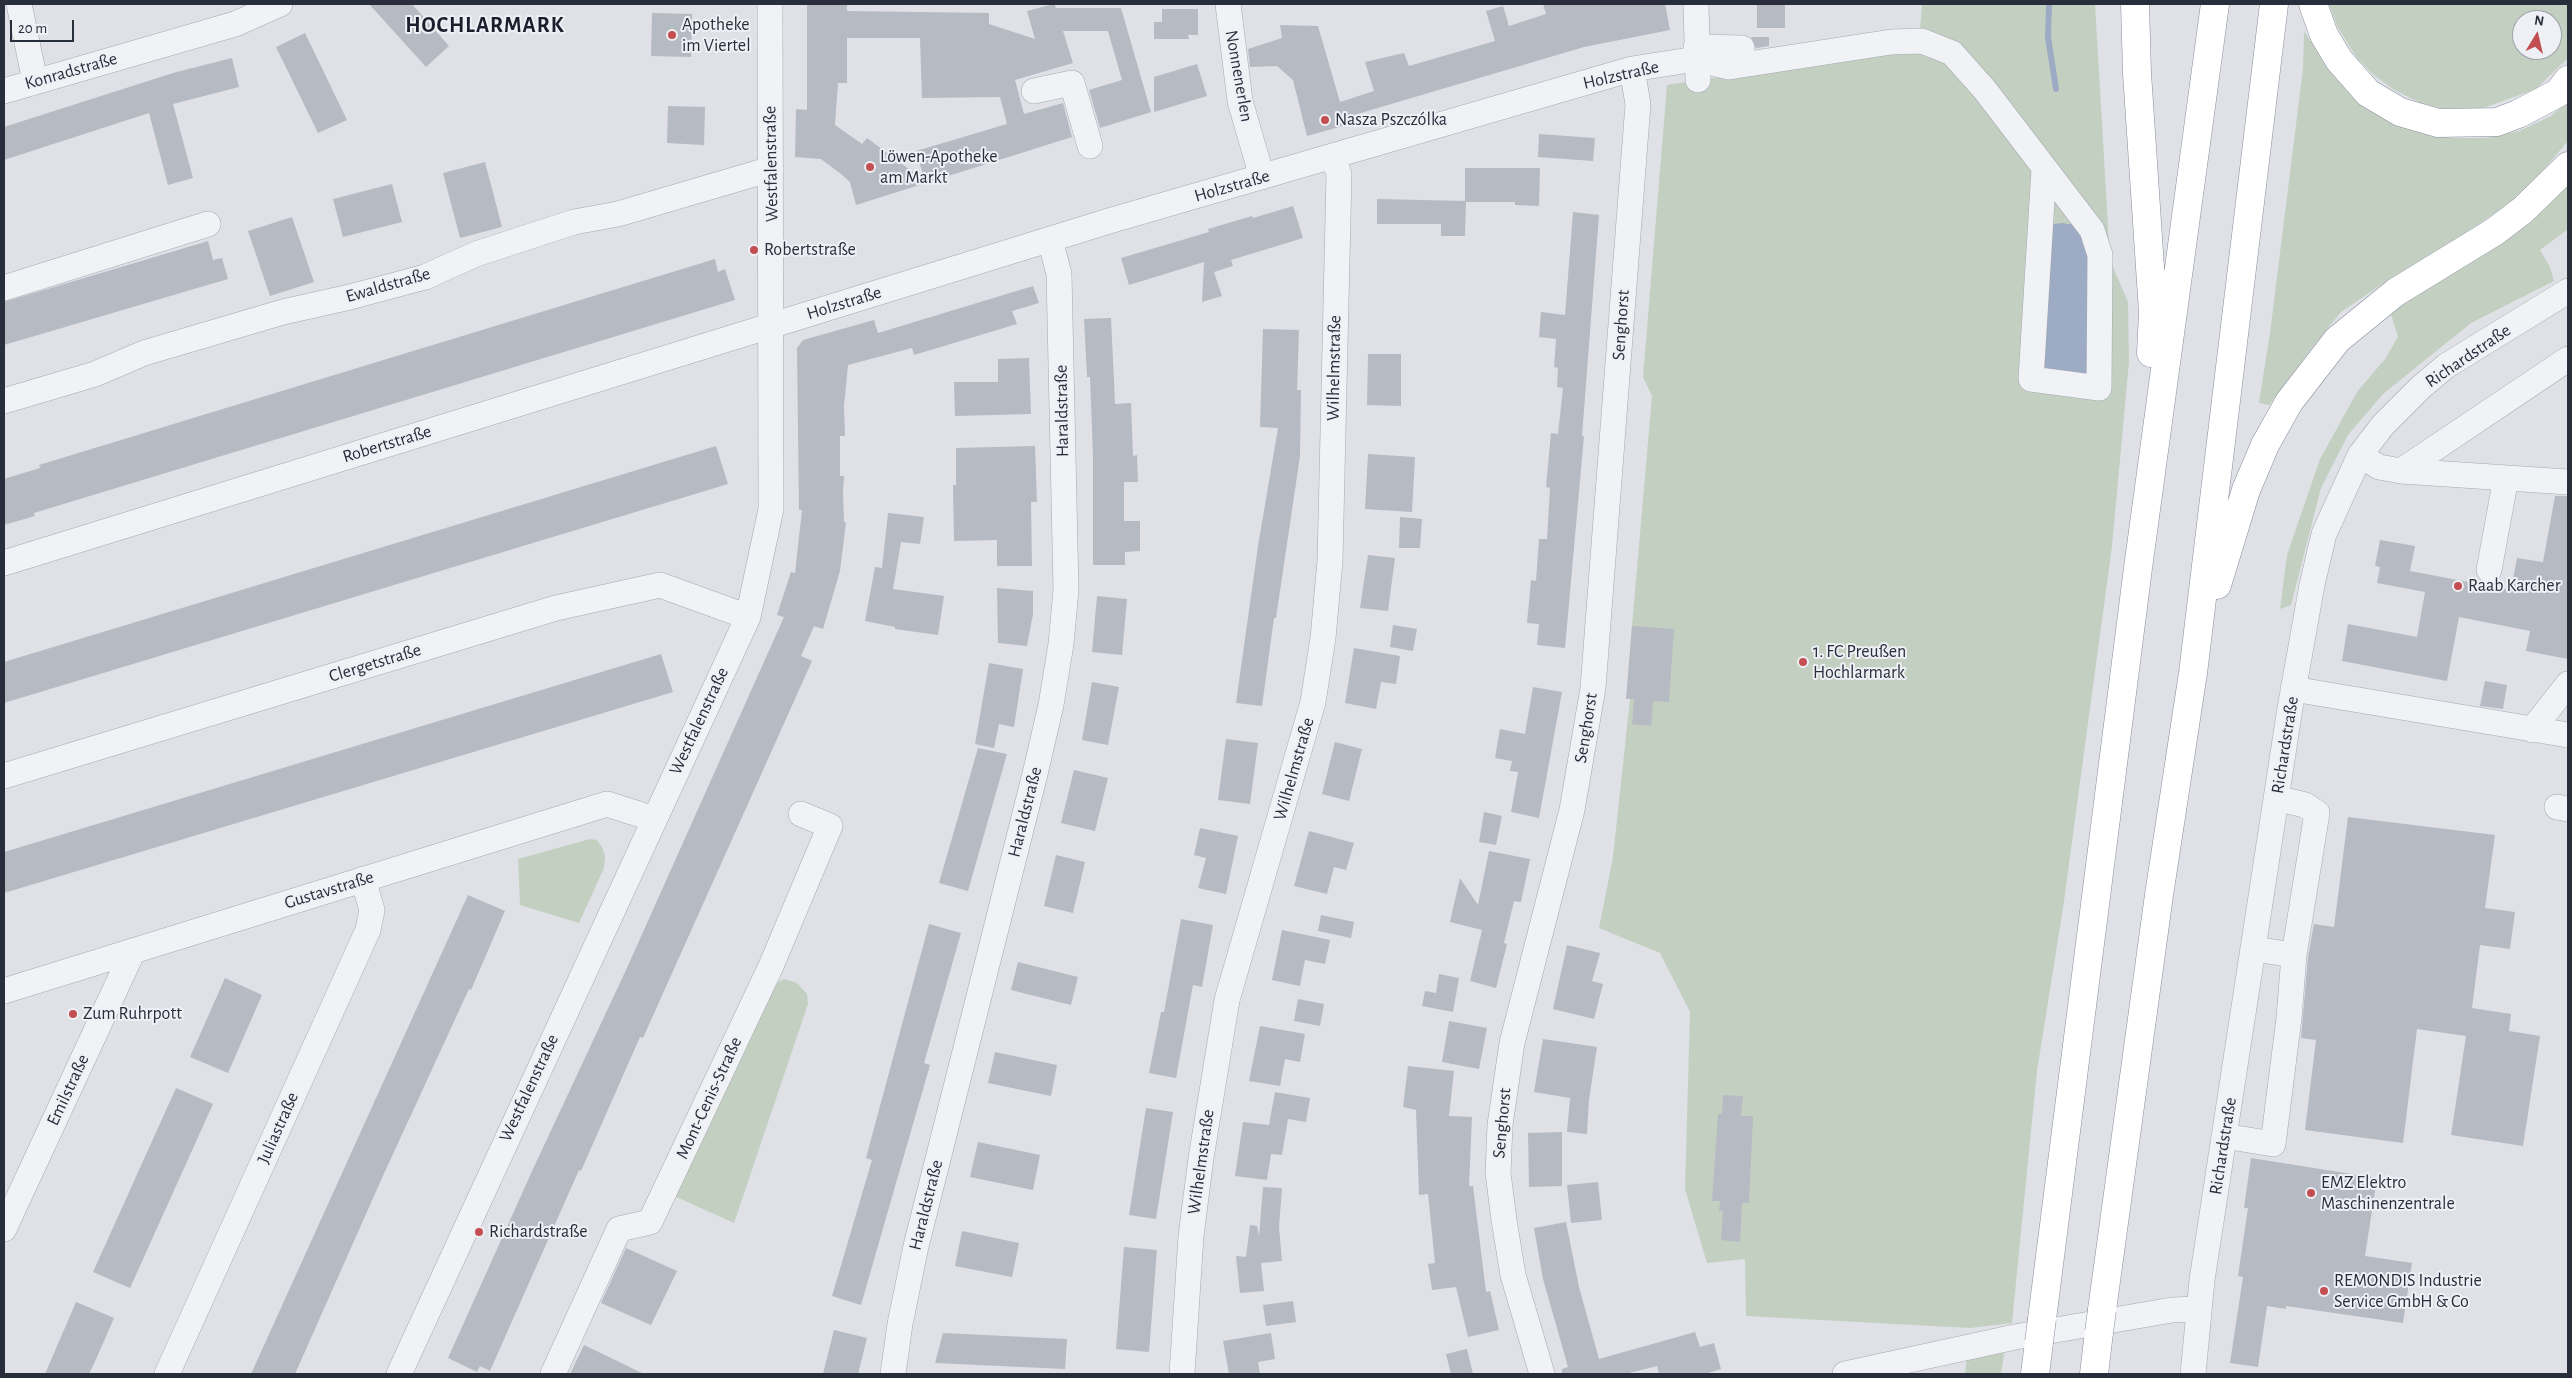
<!DOCTYPE html>
<html>
<head>
<meta charset="utf-8">
<style>
  body { margin:0 }
  #map { position:relative; width:2572px; height:1378px; overflow:hidden; background:#dfe1e7; font-family:"Alegreya Sans",sans-serif }
  canvas { display:block }
  .frame { position:absolute; inset:0; border:5px solid #292e3c; pointer-events:none }
  .north { position:absolute; left:2512px; top:10px; width:50px; height:50px; box-sizing:border-box; background:#eef0f5; border:1px solid #9fa2ab; border-radius:50%; rotate:9deg; font-size:14px; font-weight:700; line-height:20px; text-align:center; color:#292e3c }
  .north::after { content:''; display:block; margin:auto; width:18px; height:22px; background:#c24e51; clip-path:polygon(50% 0,100% 100%,50% 72%,0 100%) }
  .scale { position:absolute; left:10px; top:20px; width:64px; height:22px; box-sizing:border-box; border:2px solid #292e3c; border-top:0; padding-left:6px; font-size:15px; line-height:18px; white-space:nowrap; color:#292e3c; -webkit-text-stroke:4px #eef0f5; paint-order:stroke }
</style>
</head>
<body>
<div id="map">
<canvas width="2572" height="1378"></canvas>
<div class="frame"></div>
<div class="north">N</div>
<div class="scale">20 m</div>
</div>
<script>
const context = document.querySelector('canvas').getContext('2d');
context.lineJoin = 'round';
function fill(path, color) { context.fillStyle = color; context.fill(path, 'evenodd'); }
const toPath = rows => new Path2D(rows.map(r => 'M' + r).join(''));
function stroke(path, color, width, dash) { context.strokeStyle = color; context.lineWidth = width; context.lineCap = dash ? 'butt' : 'round'; context.setLineDash(dash || []); context.stroke(path); }
function drawText(font, color, halo, rows, align = 'center') {
  context.font = font + ' "Alegreya Sans",sans-serif'; context.lineWidth = 4; context.setLineDash([]); context.textBaseline = 'middle'; context.strokeStyle = halo; context.fillStyle = color; for (const [text, x, y, turn = 0] of rows) {
    context.save(); context.translate(x, y); context.rotate((+turn || 0) * Math.PI / 180); context.textAlign = isNaN(turn) ? turn : align; if (halo) context.strokeText(text, 0, 0); context.fillText(text, 0, 0); context.restore();
  }
}
fill(toPath([
  [1922,4,2095,4,2110,260,2128,302,2129,362,2112,546,2063,908,2037,1071,2012,1323,1970,1328,1746,1316,1745,1259,1707,1263,1685,1189,1690,1012,1660,953,1599,928,1613,857,1630,699,1627,699,1632,626,1652,396,1643,377,1667,85,1895,50,1920,29],
  [2329,4,2568,4,2568,58,2536,89,2478,110,2449,110,2421,103,2394,90,2374,75,2357,58,2337,26],
  [2522,20,2552,20,2552,50,2522,50],
  [2304,31,2328,68,2366,109,2411,129,2451,138,2486,138,2519,131,2551,116,2568,101,2568,141,2523,194,2473,228,2388,280,2341,312,2314,345,2269,405,2259,403,2270,333,2303,68],
  [2568,179,2568,229,2540,250,2550,267,2554,281,2471,323,2383,394,2348,435,2321,488,2291,605,2280,609,2287,555,2320,459,2357,392,2385,359,2398,337,2390,311],
  [590,839,597,840,602,847,605,856,604,868,579,923,520,905,518,859],
  [784,979,797,983,807,994,808,1004,734,1223,674,1196,772,985],
  [2005,1347,2001,1374,1965,1374,1967,1356]
]), '#c3d0c1');
fill(toPath([
  [2062,223,2075,225,2090,236,2091,378,2047,371,2044,365,2049,231,2054,224]
]), '#9dabc4');
stroke(toPath([
  [2049,4,2048,37,2056,89]
]), '#9dabc4', 6);
fill(toPath([
  [369,4,412,4,449,46,426,67],
  [807,4,847,4,847,11,989,13,989,24,1035,39,1027,11,1054,4,1056,8,1121,8,1151,112,1100,128,1089,90,1122,80,1108,31,1063,31,1073,63,1015,80,1024,114,1063,103,1072,137,856,205,850,182,841,174,821,159,795,157,796,109,807,110],
  [847,38,920,38,922,98,1000,97,1007,124,916,151,925,181,867,138,862,144,835,125,838,83,847,83],
  [1543,4,1665,4,1670,30,1584,47,1344,118,1346,125,1307,136,1293,80,1277,66,1250,67,1248,49,1282,38,1280,25,1318,26,1340,102,1374,91,1365,62,1404,53,1409,66,1495,41,1486,11,1503,6,1509,26,1546,14],
  [1757,5,1785,5,1785,28,1757,28],
  [1162,9,1198,9,1198,35,1188,35,1189,39,1154,39,1154,22,1162,22],
  [652,13,692,14,691,57,651,56],
  [305,33,347,120,318,133,276,47],
  [1751,37,1769,37,1769,46,1756,48],
  [232,58,239,87,173,104,193,178,168,185,149,113,4,160,4,127,173,73],
  [1197,64,1207,96,1154,112,1154,77],
  [668,106,705,107,704,145,667,143],
  [1539,134,1595,138,1593,161,1538,157],
  [485,162,502,227,460,238,443,173],
  [1465,168,1540,168,1539,206,1515,205,1515,202,1466,202,1465,236,1441,236,1441,224,1377,224,1377,199,1465,201],
  [392,184,402,222,343,237,333,199],
  [1293,206,1303,238,1231,260,1233,266,1214,272,1222,296,1202,302,1204,262,1129,285,1121,258,1209,232,1208,229,1252,216,1253,218],
  [1573,212,1599,215,1582,436,1584,436,1565,648,1537,645,1539,624,1527,623,1531,580,1536,581,1539,539,1547,539,1550,488,1546,487,1551,433,1558,434,1563,388,1557,387,1558,368,1554,367,1556,339,1539,337,1541,312,1565,315],
  [292,217,314,282,270,296,248,231],
  [208,241,213,260,222,258,228,279,4,345,4,302],
  [715,259,718,272,725,269,735,300,34,513,35,516,4,525,4,479,40,468,39,465],
  [1033,286,1039,303,1012,311,1017,324,914,355,912,348,848,365,844,406,845,436,840,436,840,476,844,476,843,492,844,522,846,522,840,571,823,629,814,626,801,656,812,661,643,1038,640,1037,581,1171,579,1170,490,1371,480,1366,477,1372,448,1358,533,1169,626,970,784,617,777,615,791,572,795,573,802,510,799,510,797,348,803,340,874,320,878,333],
  [1111,318,1115,404,1131,403,1133,456,1137,455,1138,482,1124,482,1124,521,1140,521,1140,551,1125,552,1125,565,1093,565,1093,456,1090,377,1087,377,1084,319],
  [1263,329,1299,330,1297,390,1301,390,1300,456,1276,618,1274,618,1262,706,1236,703,1258,546,1278,428,1260,427],
  [1368,354,1401,354,1401,406,1367,405],
  [1029,358,1031,414,955,416,954,382,998,382,998,359],
  [716,446,728,484,4,703,4,662],
  [1035,446,1037,502,1031,502,1032,566,997,566,997,540,954,541,953,485,956,485,956,448],
  [1368,454,1415,457,1412,512,1365,509],
  [2555,496,2568,496,2568,659,2526,651,2530,631,2459,617,2447,681,2342,661,2348,624,2417,637,2425,592,2377,583,2380,567,2375,566,2380,540,2415,546,2410,571,2511,590,2517,558,2543,562],
  [888,513,924,517,920,544,901,542,893,589,944,596,938,635,895,629,895,627,865,621,875,567,882,568],
  [1400,517,1422,519,1420,548,1399,548],
  [1368,555,1395,558,1388,611,1360,608],
  [997,588,1033,591,1033,614,1027,646,998,643],
  [1097,596,1127,599,1122,655,1092,652],
  [1393,625,1417,629,1413,651,1390,647],
  [1632,626,1674,629,1669,702,1653,701,1651,726,1632,724,1634,699,1626,699],
  [1354,648,1400,656,1396,684,1381,682,1376,709,1345,703],
  [661,654,673,692,4,893,4,852],
  [989,663,1023,669,1014,727,999,724,994,748,975,744],
  [2485,681,2507,685,2503,709,2480,706],
  [1092,682,1119,687,1108,745,1082,740],
  [1533,687,1562,692,1539,818,1511,812,1518,772,1510,771,1512,761,1495,758,1500,729,1525,734],
  [1226,739,1258,743,1250,804,1218,800],
  [1335,742,1362,749,1349,801,1322,794],
  [978,748,1007,754,968,891,939,883],
  [1074,770,1108,778,1095,831,1061,823],
  [1484,812,1502,816,1496,845,1479,842],
  [2348,817,2495,835,2485,908,2515,912,2510,949,2480,945,2472,1008,2511,1014,2509,1031,2540,1036,2523,1146,2451,1135,2466,1036,2417,1029,2403,1143,2305,1130,2316,1040,2301,1038,2308,957,2314,924,2334,927],
  [1200,828,1238,836,1226,894,1198,888,1206,858,1194,855],
  [1309,831,1354,843,1346,870,1334,867,1327,894,1294,886],
  [1489,851,1530,859,1521,902,1514,901,1504,943,1507,944,1496,988,1470,981,1482,930,1450,922,1460,878,1478,905],
  [1056,855,1085,862,1073,913,1044,906],
  [468,895,505,911,471,990,469,989,382,1178,295,1374,251,1374],
  [1321,915,1354,922,1351,938,1318,931],
  [1181,919,1213,925,1202,987,1193,985,1176,1078,1149,1073,1161,1012,1164,1012],
  [929,924,961,933,924,1063,930,1065,861,1305,832,1296,872,1160,866,1158],
  [1282,930,1330,940,1325,964,1305,960,1300,986,1272,980],
  [1567,945,1600,953,1592,981,1603,984,1594,1019,1553,1009],
  [1018,962,1078,977,1071,1005,1011,990],
  [1439,974,1459,978,1453,1012,1422,1006,1425,991,1436,993],
  [225,978,262,995,228,1073,190,1057],
  [1298,999,1324,1004,1320,1026,1294,1021],
  [1449,1021,1487,1028,1479,1069,1442,1062],
  [1260,1026,1305,1034,1300,1062,1285,1059,1280,1086,1249,1081],
  [1543,1039,1597,1047,1589,1100,1587,1134,1567,1132,1570,1098,1534,1092],
  [995,1052,1057,1065,1051,1096,988,1083],
  [1408,1066,1454,1071,1449,1116,1472,1117,1469,1186,1473,1186,1486,1292,1490,1291,1499,1330,1468,1337,1456,1287,1432,1290,1428,1264,1435,1263,1428,1194,1419,1195,1416,1110,1403,1107],
  [176,1088,213,1104,130,1288,93,1272],
  [1275,1092,1310,1098,1306,1122,1288,1119,1282,1155,1271,1154,1267,1180,1235,1176,1243,1122,1269,1125],
  [1723,1095,1743,1096,1741,1116,1753,1116,1749,1203,1742,1203,1740,1242,1721,1240,1723,1211,1719,1211,1720,1201,1712,1201,1718,1114,1722,1114],
  [1146,1108,1173,1112,1156,1219,1129,1215],
  [1562,1132,1562,1186,1529,1187,1528,1133],
  [978,1142,1040,1155,1033,1190,970,1177],
  [2251,1158,2377,1178,2365,1256,2412,1263,2403,1323,2286,1306,2286,1309,2267,1306,2258,1367,2230,1363,2243,1277,2238,1276,2248,1208,2244,1208],
  [1598,1182,1602,1220,1571,1223,1567,1185],
  [1263,1187,1282,1188,1279,1227,1282,1261,1261,1263,1264,1291,1240,1293,1236,1256,1246,1257,1250,1225,1257,1226,1259,1236],
  [1566,1222,1579,1287,1599,1359,1695,1332,1700,1347,1714,1343,1721,1369,1705,1374,1659,1374,1657,1366,1625,1374,1562,1374,1562,1369,1568,1367,1543,1279,1534,1228],
  [962,1231,1019,1243,1012,1277,955,1266],
  [1124,1247,1157,1250,1149,1352,1116,1349],
  [626,1248,677,1271,651,1325,601,1303],
  [1293,1301,1296,1322,1266,1326,1263,1305],
  [76,1302,114,1318,97,1357,89,1374,45,1374],
  [834,1330,867,1338,858,1374,823,1374],
  [943,1333,1067,1339,1065,1369,935,1363],
  [1271,1333,1275,1359,1258,1362,1260,1374,1229,1374,1223,1341],
  [584,1345,644,1374,570,1374],
  [1467,1349,1473,1374,1451,1374,1446,1354]
]), '#b6bac3');
const minor = toPath([
  [19,4,35,81],
  [1228,4,1240,101,1262,177],
  [1696,4,1698,80],
  [1696,47,1742,48],
  [4,91,235,24,280,4],
  [1034,91,1072,83,1090,146],
  [4,288,208,224],
  [4,401,95,374,144,353,283,312,350,297,425,277,476,254,574,222,618,214,771,169],
  [2360,455,2379,467,2401,471,2568,482],
  [2401,471,2568,359],
  [4,563,1109,221,1632,69,1696,59,1729,67,1891,42,1922,41,1952,53,1985,90,2092,230,2100,255,2099,388,2031,379,2044,169],
  [2489,570,2506,478],
  [2293,689,2568,735],
  [2532,730,2568,684],
  [4,776,556,608,660,585,748,617],
  [2276,798,2305,805,2317,813,2294,955],
  [2557,807,2568,809],
  [4,991,607,804,654,819],
  [2224,1136,2273,1144,2289,1018,2294,955,2253,949],
  [4,1229,133,951],
  [167,1374,368,930,372,910,363,879],
  [399,1374,748,617,771,509,770,4],
  [553,1374,619,1229,650,1222,771,966,830,826,801,814],
  [893,1374,900,1324,916,1246,1035,774,1051,705,1061,644,1066,590,1059,274,1050,239],
  [1182,1374,1191,1236,1201,1158,1227,1000,1313,702,1323,638,1330,561,1339,174,1333,156],
  [1542,1374,1513,1275,1504,1220,1498,1173,1500,1125,1512,1043,1572,810,1593,688,1638,104,1632,69],
  [1845,1374,2015,1337,2172,1310,2199,1309],
  [2193,1374,2202,1280,2290,708,2312,585,2324,534,2360,455,2383,425,2421,387,2446,366,2568,291]
]);
const highway = toPath([
  [2135,4,2137,73,2153,312,2151,353],
  [2313,4,2324,35,2339,60,2368,93,2400,112,2438,123,2497,122,2518,114,2558,93,2568,80],
  [2217,585,2246,490,2265,445,2289,402,2337,340,2396,292,2494,232,2523,210,2568,166],
  [2102,1310,2159,895,2193,673,2274,4],
  [2042,1319,2138,568,2215,4],
  [2035,1374,2039,1342],
  [2094,1374,2099,1332]
]);
stroke(minor, '#a5a8b0', 26);
stroke(highway, '#888d9c', 29);
stroke(minor, '#f1f2f5', 25);
stroke(highway, '#fff', 28);
const highwayBridge = toPath([
  [2099,1332,2102,1310],
  [2039,1342,2042,1319]
]);
stroke(highwayBridge, '#888d9c', 29, []);
stroke(highwayBridge, '#fff', 28);
for (const [x, y, r, color] of [
  [672,35,5,"#c24e51"],
  [1325,120,5,"#c24e51"],
  [870,167,5,"#c24e51"],
  [754,250,5,"#c24e51"],
  [2458,586,5,"#c24e51"],
  [1803,662,5,"#c24e51"],
  [73,1014,5,"#c24e51"],
  [2311,1193,5,"#c24e51"],
  [479,1232,5,"#c24e51"],
  [2324,1291,5,"#c24e51"]
]) { const dot = new Path2D(); dot.arc(x, y, r, 0, 2 * Math.PI); context.fillStyle = color; context.fill(dot); stroke(dot, '#eef0f5', 2); }
drawText('18px', '#292e3c', '#eef0f5', [
  ["Apotheke",682,25],
  ["im Viertel",682,46],
  ["Nasza Pszczólka",1335,120],
  ["Löwen-Apotheke",880,157],
  ["am Markt",880,178],
  ["Robertstraße",764,250],
  ["Raab Karcher",2468,586],
  ["1. FC Preußen",1813,652],
  ["Hochlarmark",1813,673],
  ["Zum Ruhrpott",83,1014],
  ["EMZ Elektro",2321,1183],
  ["Maschinenzentrale",2321,1204],
  ["Richardstraße",489,1232],
  ["REMONDIS Industrie",2334,1281],
  ["Service GmbH & Co",2334,1302]
], 'left');
drawText('18px', '#292e3c', '#eef0f5', [
  ["Konradstraße",71,71,-16],
  ["Holzstraße",1621,75,-13],
  ["Nonnenerlen",1239,76,80],
  ["Westfalenstraße",771,164,-91],
  ["Holzstraße",1232,186,-16],
  ["Ewaldstraße",388,285,-16],
  ["Holzstraße",844,303,-17],
  ["Senghorst",1621,325,-86],
  ["Richardstraße",2468,356,-34],
  ["Wilhelmstraße",1334,368,-89],
  ["Haraldstraße",1062,411,-91],
  ["Robertstraße",387,444,-17],
  ["Clergetstraße",375,663,-17],
  ["Westfalenstraße",699,721,-65],
  ["Senghorst",1586,728,-81],
  ["Richardstraße",2285,745,-81],
  ["Wilhelmstraße",1294,769,-74],
  ["Haraldstraße",1025,812,-76],
  ["Gustavstraße",329,890,-17],
  ["Westfalenstraße",529,1088,-65],
  ["Emilstraße",68,1090,-65],
  ["Mont-Cenis-Straße",709,1098,-65],
  ["Senghorst",1502,1123,-85],
  ["Juliastraße",278,1128,-66],
  ["Richardstraße",2223,1146,-81],
  ["Wilhelmstraße",1201,1162,-82],
  ["Haraldstraße",926,1205,-76]
]);
context.letterSpacing = '1px';
drawText('bold 22px', '#1b1f2d', '#eef0f5', [
  ["HOCHLARMARK",485,25]
]);
context.letterSpacing = '0px';
</script>
</body>
</html>
